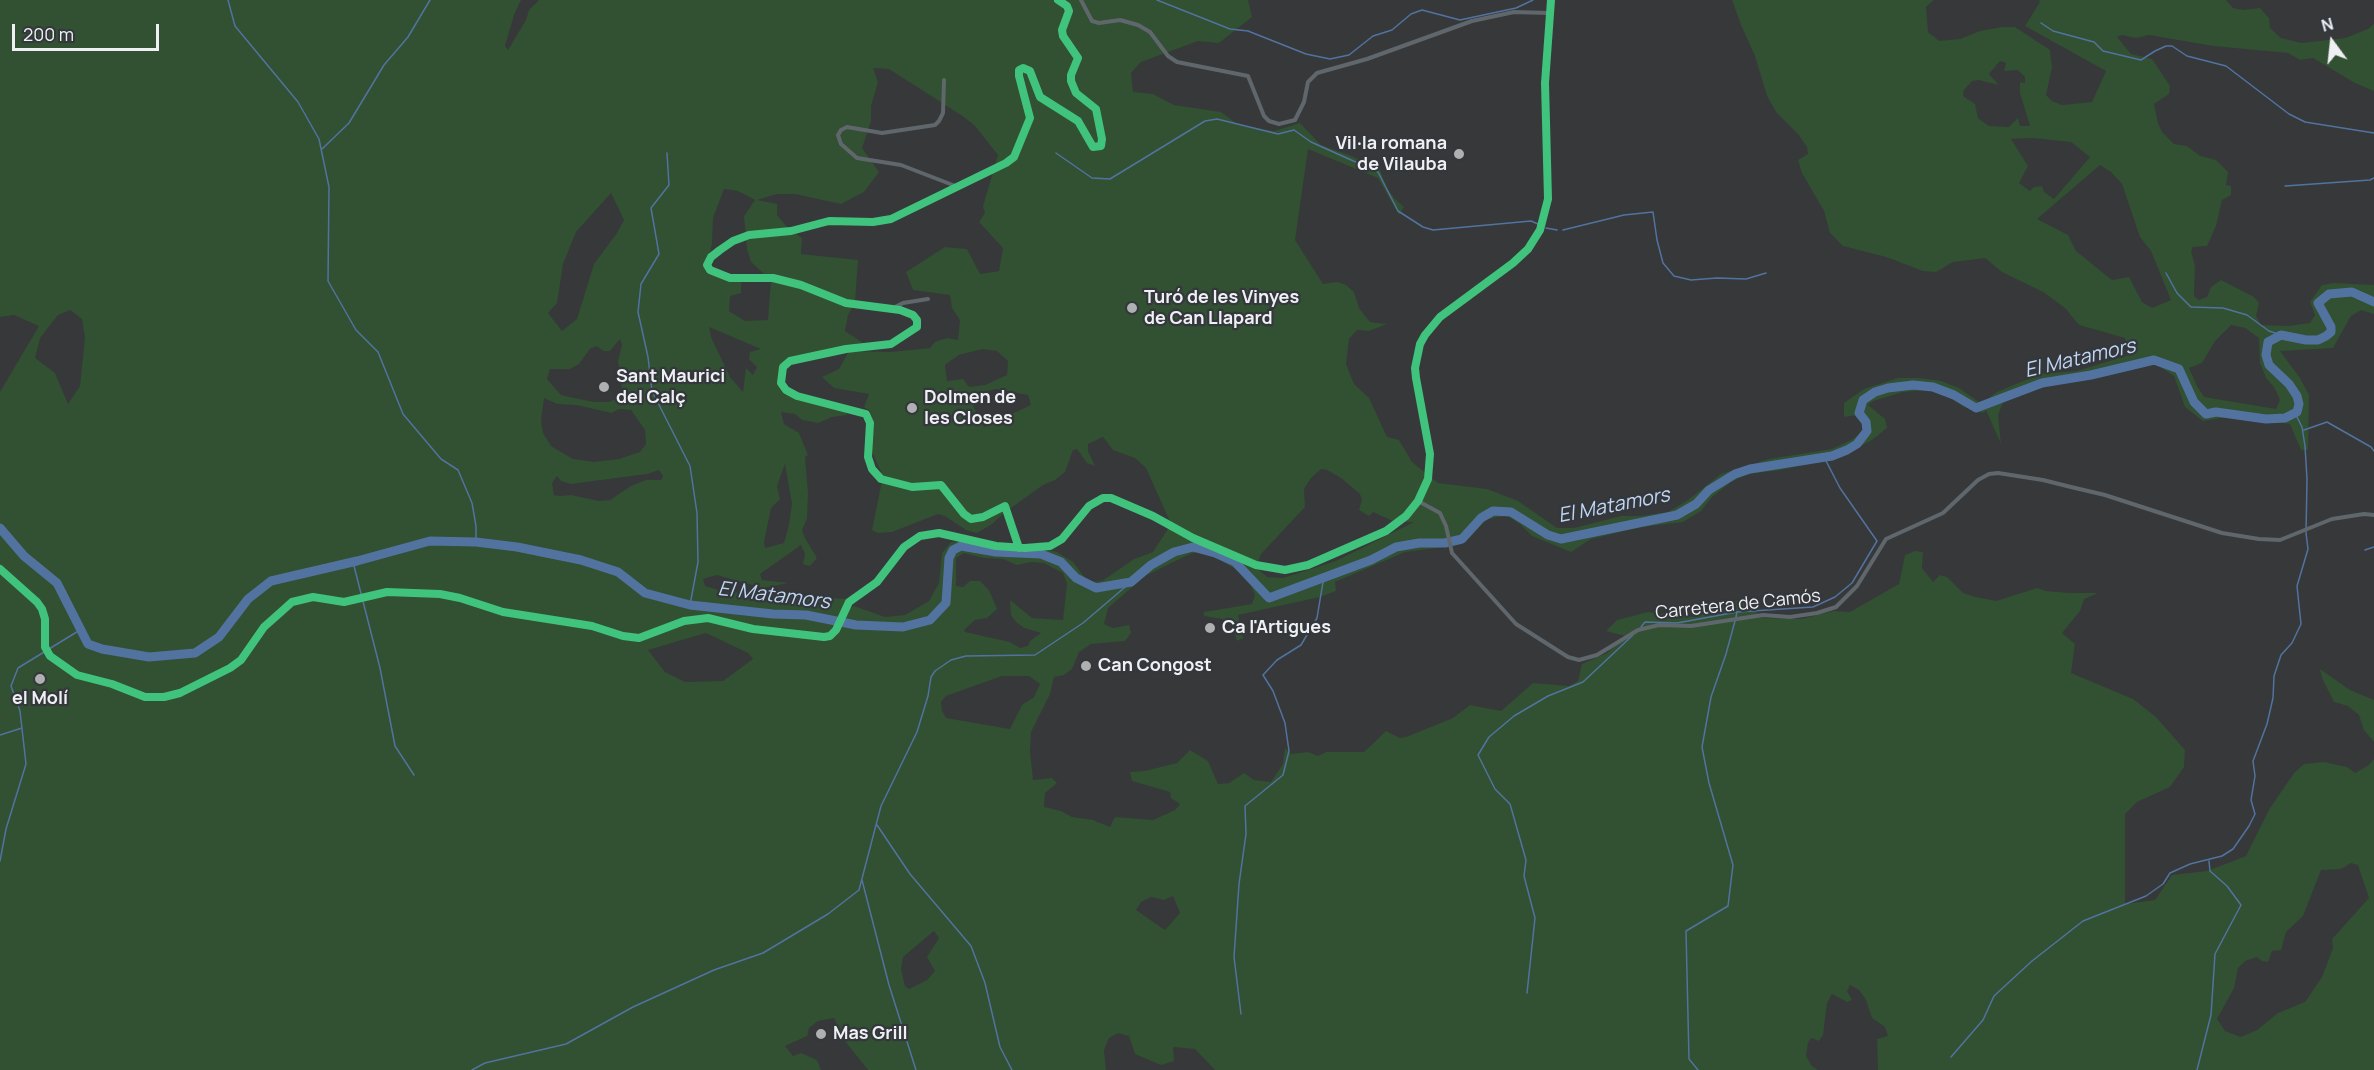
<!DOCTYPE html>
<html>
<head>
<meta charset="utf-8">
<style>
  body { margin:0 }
  #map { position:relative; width:2374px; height:1070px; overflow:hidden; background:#36383a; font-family:Manrope,sans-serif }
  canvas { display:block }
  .north { position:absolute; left:2302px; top:12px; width:60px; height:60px; -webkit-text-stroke:4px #34373c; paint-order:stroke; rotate:345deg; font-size:16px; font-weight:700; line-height:24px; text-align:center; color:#eef0f3 }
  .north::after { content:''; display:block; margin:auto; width:21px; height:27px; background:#eef0f3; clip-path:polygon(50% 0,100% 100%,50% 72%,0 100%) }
  .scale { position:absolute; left:12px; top:24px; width:147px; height:27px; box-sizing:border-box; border:3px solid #eef0f3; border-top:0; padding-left:8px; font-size:18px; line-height:21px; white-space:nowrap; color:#eef0f3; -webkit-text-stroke:4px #34373c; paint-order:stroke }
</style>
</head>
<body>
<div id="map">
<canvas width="2374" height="1070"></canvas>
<div class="north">N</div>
<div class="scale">200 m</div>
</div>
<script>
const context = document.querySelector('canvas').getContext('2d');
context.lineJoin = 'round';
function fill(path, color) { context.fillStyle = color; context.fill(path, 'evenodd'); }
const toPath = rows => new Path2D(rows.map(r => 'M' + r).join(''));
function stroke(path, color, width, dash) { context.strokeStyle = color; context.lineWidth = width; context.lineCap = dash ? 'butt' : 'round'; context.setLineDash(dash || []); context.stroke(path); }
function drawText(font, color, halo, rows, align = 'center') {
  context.font = font + ' Manrope,sans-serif'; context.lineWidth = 4.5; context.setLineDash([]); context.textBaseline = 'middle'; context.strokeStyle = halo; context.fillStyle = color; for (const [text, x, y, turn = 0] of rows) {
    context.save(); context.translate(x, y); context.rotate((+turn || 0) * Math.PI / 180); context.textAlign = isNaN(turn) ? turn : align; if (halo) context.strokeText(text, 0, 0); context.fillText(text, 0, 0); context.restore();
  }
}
fill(toPath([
  [0,0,521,0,514,15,505,46,508,50,526,20,529,10,539,0,1248,0,1252,17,1219,43,1198,41,1141,62,1131,73,1133,92,1153,94,1174,105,1221,112,1237,124,1262,129,1274,131,1300,123,1321,145,1354,157,1380,170,1387,188,1395,199,1404,207,1399,215,1378,178,1308,149,1295,240,1323,284,1337,282,1346,285,1354,292,1359,308,1370,322,1387,324,1369,331,1357,330,1349,339,1346,364,1354,384,1369,398,1387,437,1399,440,1412,462,1438,483,1487,489,1518,501,1557,528,1574,528,1621,516,1640,516,1668,512,1688,500,1721,474,1769,459,1832,449,1853,439,1864,430,1864,423,1857,415,1844,417,1844,403,1864,389,1898,378,1920,378,1941,381,1959,388,1979,402,1986,400,1997,392,2040,374,2077,371,2129,355,2125,338,2079,325,2065,308,2043,292,2002,272,1985,258,1953,262,1936,272,1923,271,1886,257,1843,246,1830,233,1824,211,1802,173,1798,160,1808,154,1807,147,1798,134,1776,112,1767,96,1755,56,1741,25,1732,0,1934,0,1926,7,1928,32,1939,41,1960,39,1980,31,2002,27,2015,27,2050,50,2052,68,2046,95,2052,101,2062,105,2092,102,2106,71,2025,26,2040,2,2039,0,2226,0,2233,8,2243,10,2260,8,2269,18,2270,28,2281,38,2301,43,2345,38,2368,29,2374,24,2374,91,2355,83,2313,58,2300,60,2288,53,2213,46,2149,35,2136,38,2122,35,2117,37,2131,54,2152,59,2170,86,2169,94,2154,104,2158,123,2162,132,2174,144,2187,146,2200,156,2216,160,2228,172,2226,185,2231,186,2231,195,2222,200,2216,226,2207,246,2193,247,2191,251,2195,266,2194,296,2199,300,2207,297,2211,287,2221,280,2254,297,2259,303,2256,316,2261,325,2288,326,2310,323,2315,315,2310,302,2322,285,2333,283,2374,285,2374,314,2361,310,2351,316,2333,348,2280,351,2300,378,2309,395,2308,450,2301,450,2290,424,2233,416,2203,421,2185,407,2174,376,2157,365,2142,364,2027,390,2004,400,1998,415,2001,444,1986,410,1983,413,1964,407,1946,395,1926,390,1903,392,1873,401,1868,405,1885,419,1887,428,1872,440,1839,458,1780,470,1748,474,1731,482,1712,497,1701,511,1683,522,1642,527,1591,539,1571,552,1532,536,1520,524,1507,516,1497,517,1486,520,1471,536,1458,545,1405,552,1335,582,1336,591,1320,597,1238,615,1243,638,1237,641,1232,624,1222,619,1204,616,1204,612,1252,604,1255,595,1250,584,1237,570,1218,559,1200,552,1190,554,1145,576,1108,608,1104,624,1113,628,1129,625,1131,633,1125,641,1091,644,1079,652,1072,669,1064,675,1054,677,1050,694,1031,732,1030,752,1033,780,1052,778,1057,783,1045,793,1044,807,1061,811,1072,817,1093,820,1110,827,1115,817,1153,820,1175,810,1180,804,1171,798,1170,792,1132,781,1130,772,1145,771,1177,763,1190,750,1208,761,1218,784,1229,783,1244,773,1254,780,1271,782,1283,764,1285,748,1291,754,1308,752,1318,756,1326,752,1364,752,1386,731,1400,738,1406,737,1453,718,1470,705,1501,711,1533,683,1569,686,1578,681,1582,664,1607,653,1625,636,1606,631,1617,620,1648,612,1693,617,1738,600,1746,600,1762,618,1801,619,1834,611,1850,612,1899,584,1905,555,1915,551,1923,552,1922,568,1933,582,1940,575,1947,577,1963,593,1976,597,1996,601,2037,588,2046,591,2069,593,2098,593,2084,599,2080,611,2062,633,2075,644,2071,673,2133,699,2156,717,2185,750,2184,767,2170,787,2137,802,2125,814,2125,904,2155,900,2172,875,2207,871,2246,856,2270,808,2294,773,2304,764,2324,762,2347,767,2355,773,2369,765,2374,759,2374,1070,1878,1070,1877,1039,1888,1036,1885,1027,1872,1018,1866,1000,1859,990,1850,985,1847,991,1852,1000,1847,1002,1832,994,1827,1003,1823,1035,1819,1041,1811,1038,1808,1043,1806,1056,1812,1066,1818,1070,1215,1070,1195,1049,1173,1047,1174,1061,1161,1065,1135,1054,1129,1036,1118,1033,1109,1038,1104,1050,1106,1070,868,1070,845,1041,834,1018,818,1021,809,1028,807,1036,785,1046,793,1056,801,1053,817,1060,821,1070,0,1070,0,392,39,326,14,315,0,317],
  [2000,61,2006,63,2004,71,2018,70,2025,77,2025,83,2020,82,2020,93,2030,126,2020,126,2018,118,2009,127,1989,126,1978,118,1975,104,1963,96,1964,90,1972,81,1979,80,1999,85,1989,74],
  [873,68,889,69,964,117,975,126,998,155,983,206,985,213,979,222,1003,248,999,271,980,274,967,249,945,247,906,272,913,290,950,295,952,308,960,320,958,340,947,338,935,342,930,348,891,352,849,351,839,369,822,377,834,388,869,394,864,407,870,411,873,421,870,439,873,454,883,476,872,530,878,533,892,532,938,514,945,516,966,530,977,533,992,524,1004,513,1043,485,1055,480,1065,472,1073,450,1077,449,1087,463,1095,466,1088,451,1088,444,1103,437,1113,450,1135,458,1146,468,1171,524,1153,552,1134,559,1102,581,1088,582,1073,562,1057,552,1048,550,998,548,960,541,951,542,942,553,939,583,929,601,905,615,885,617,854,606,844,611,847,599,725,592,705,586,703,579,717,575,763,588,788,583,762,580,760,574,801,545,805,554,803,564,810,566,817,558,805,538,802,530,807,519,808,493,805,457,808,455,799,433,784,424,781,412,795,414,802,420,818,423,832,417,846,415,848,412,791,396,780,385,779,372,784,361,795,356,863,343,845,331,848,315,855,302,858,260,801,254,802,238,788,228,777,215,777,204,757,200,777,194,795,194,841,204,864,192,879,172,862,148,871,121,871,106,878,82],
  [2033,138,2071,142,2090,157,2054,199,2044,192,2042,186,2034,187,2030,191,2019,183,2028,166,2011,139],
  [2100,165,2111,172,2122,184,2140,237,2151,251,2171,300,2152,308,2142,302,2129,277,2112,280,2076,251,2068,235,2037,219],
  [724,189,738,191,755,200,744,216,747,249,751,262,771,280,768,320,745,321,729,311,730,296,741,293,741,281,721,277,706,270,712,244,713,218],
  [611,193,624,220,617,233,594,264,577,319,562,331,548,313,557,303,563,264,576,232],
  [70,310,82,319,85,338,80,386,68,404,55,373,35,358,40,338,58,315],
  [2231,325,2245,328,2259,338,2260,363,2266,378,2274,387,2280,400,2276,409,2204,397,2197,386,2189,368,2202,363,2215,341],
  [709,327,761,349,750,352,749,359,757,367,753,375,746,368,743,392,730,377,711,337],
  [620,339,622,345,618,361,622,389,618,398,609,402,594,402,569,397,561,395,547,379,550,369,570,369,579,364,590,349,596,346,604,351,610,351],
  [982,349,997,351,1008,361,1007,375,985,385,969,387,963,379,947,381,945,365,959,355],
  [996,389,1028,395,1031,405,984,427,971,402,983,392],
  [544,398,557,404,576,405,612,413,619,409,631,410,645,430,646,444,640,452,619,459,594,462,573,459,551,446,543,433,541,421],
  [785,464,792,504,789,525,784,543,765,548,764,542,771,508,780,499,777,486],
  [1321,469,1327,470,1341,478,1360,494,1362,500,1359,510,1369,516,1373,512,1395,522,1414,522,1336,561,1283,578,1267,577,1256,567,1261,554,1305,507,1304,489,1311,478],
  [659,470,663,476,661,480,646,480,631,486,610,500,599,501,571,495,560,496,554,495,553,490,552,483,557,476,561,481,571,484,647,474],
  [964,553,984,558,1003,559,1017,565,1031,562,1044,563,1063,573,1067,584,1063,620,1032,618,1010,600,1011,615,1016,622,1024,628,1041,633,1030,641,1028,646,1020,648,1010,642,965,632,964,630,975,620,987,618,997,609,989,590,980,581,970,581,963,587,956,586,956,558],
  [706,633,748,653,753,659,723,681,685,682,665,672,648,650],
  [1002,676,1029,676,1040,684,1034,697,1022,705,1010,729,946,718,942,711,941,702,946,696],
  [2351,863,2358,865,2369,898,2332,939,2333,948,2322,977,2305,1002,2278,1013,2257,1030,2241,1037,2225,1031,2217,1019,2234,988,2238,968,2245,961,2257,957,2262,961,2268,962,2272,951,2281,950,2286,932,2303,916,2321,870,2341,869],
  [1173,896,1180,913,1165,930,1136,910,1141,902,1151,897,1164,900],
  [934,931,939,938,927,957,935,971,927,980,909,989,905,986,901,969,903,957],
  [2320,669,2350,690,2374,700,2374,742,2364,730,2359,715,2348,706,2334,702,2322,678]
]), '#325032');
stroke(toPath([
  [228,0,235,26,298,102,319,139,329,187,328,281,356,330,378,352,403,414,441,459,458,470,472,503,476,526,476,542],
  [1157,0,1230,29,1248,31,1306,54,1330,59,1349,55,1373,36,1392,30,1411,14,1422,10,1460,20,1516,8,1533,0],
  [2041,23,2053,31,2094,42,2103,51,2141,60,2155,51,2166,46,2172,46,2187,56,2226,66,2289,114,2305,122,2374,133],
  [322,149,349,123,384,65,408,37,430,0],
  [667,153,669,185,651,208,659,254,641,284,638,312,648,357,652,391,690,466,697,513,698,562,690,605],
  [1056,153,1092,178,1110,179,1205,121,1217,119,1278,134,1294,130,1311,142,1378,172,1398,211,1423,227,1433,230,1531,221,1538,224],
  [2285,186,2370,180,2374,178],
  [1546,228,1557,230],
  [1563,230,1624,215,1653,212,1657,240,1663,263,1674,276,1691,280,1717,278,1746,279,1766,273],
  [2166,273,2177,293,2191,307,2223,308,2247,315,2269,331,2281,335],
  [2304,430,2327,422,2371,447,2374,451],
  [2365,550,2374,547],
  [353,562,380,668,395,746,414,775],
  [1736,617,1737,612,1813,607,1835,597,1852,583,1877,541,1840,488,1824,457],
  [1641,627,1645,622,1677,623,1737,612],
  [0,735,22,728],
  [877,825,910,874,971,946,985,983,1000,1047,1012,1070],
  [0,861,6,829,26,764,20,711,11,686,18,668,80,630],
  [862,880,889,985,916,1070],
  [1527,993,1535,918,1524,876,1526,860,1510,804,1495,789,1478,755,1489,737,1514,716,1548,696,1583,682,1633,635],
  [1241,1014,1234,957,1239,884,1246,834,1245,806,1283,775,1289,751,1285,723,1273,691,1263,675,1277,660,1301,645,1317,618,1324,576],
  [1951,1057,1983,1020,1994,996,2032,961,2083,921,2146,896,2163,884,2170,873,2190,864,2222,856,2233,849,2249,826,2255,814,2251,800,2255,776,2253,761,2267,724,2273,698,2274,676,2281,655,2292,643,2301,624,2297,586,2308,549,2306,533,2307,479,2305,446,2302,427,2295,413],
  [472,1070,485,1063,566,1044,633,1007,714,970,763,953,828,914,859,890,881,806,917,732,928,696,931,677,935,671,951,660,966,656,1035,655,1083,623,1131,582],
  [1698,1070,1689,1059,1686,931,1728,906,1733,865,1709,783,1702,747,1711,697,1726,654,1735,621],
  [2197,1070,2211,1015,2215,954,2241,905,2227,886,2210,871,2209,861]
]), '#52739f', 1.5);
stroke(toPath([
  [0,528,24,556,57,583,88,644,102,649,149,657,195,653,219,637,248,599,271,581,357,561,430,541,476,542,517,547,581,560,618,572,645,593,690,605,773,614,806,615,856,625,903,627,930,620,946,603,949,558,953,550,961,546,996,552,1041,554,1061,562,1076,578,1096,588,1131,582,1151,565,1174,552,1193,547,1215,553,1235,562,1269,598,1371,560,1396,547,1419,543,1445,543,1462,539,1481,518,1493,511,1511,512,1548,535,1561,539,1677,515,1696,504,1709,490,1735,474,1750,469,1832,456,1847,450,1857,444,1867,431,1866,422,1859,413,1863,400,1875,392,1888,388,1913,385,1933,387,1954,395,1976,408,2042,383,2091,375,2154,360,2179,369,2194,402,2206,414,2216,412,2266,419,2285,418,2297,412,2299,404,2297,396,2289,384,2269,365,2266,355,2268,342,2281,335,2306,340,2318,340,2326,336,2331,332,2331,327,2318,303,2329,294,2352,292,2374,302]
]), '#52739f', 9);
stroke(toPath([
  [1081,0,1092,21,1099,23,1120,20,1138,25,1150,32,1168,56,1177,62,1248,76,1264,116,1269,121,1279,124,1295,120,1304,102,1308,82,1317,73,1367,59,1472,21,1514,12,1549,13],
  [944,80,943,113,939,121,935,125,882,133,847,127,841,130,838,135,841,144,857,158,901,165,958,187],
  [893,308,903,303,928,299],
  [1418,501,1440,513,1446,526,1452,553,1516,624,1568,657,1579,660,1597,655,1638,630,1659,625,1691,626,1763,615,1790,617,1817,613,1836,607,1857,586,1886,539,1943,513,1978,480,1989,474,1998,473,2043,480,2071,487,2105,495,2222,533,2259,539,2280,540,2332,519,2364,514,2374,515],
  [1019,548,1005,506,983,517,971,519,964,514,941,485,912,487,881,479,872,469,868,457,870,423,866,414,797,396,786,390,781,383,783,367,790,361,846,349,891,344,917,327,917,320,913,315,900,310,846,303,801,285,773,278,730,278,710,270,707,265,711,257,720,250,733,241,749,235,791,231,829,221,873,222,891,219,1006,163,1014,157,1030,118,1019,76,1019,70,1023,68,1030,71,1040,97,1078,121,1093,147,1101,146,1102,139,1096,109,1076,93,1071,81,1071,75,1078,58,1063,36,1062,30,1069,11,1067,6,1058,0]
]), '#5f676c', 4);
stroke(toPath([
  [0,569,37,602,42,609,45,619,45,647,50,656,77,675,112,684,145,697,164,697,180,693,230,668,241,660,264,627,282,611,292,602,313,597,344,602,387,592,440,594,460,598,503,612,592,626,623,636,639,638,684,621,708,618,753,629,824,637,830,636,836,630,849,602,877,582,904,547,920,536,939,533,996,546,1025,548,1050,546,1062,539,1089,506,1103,498,1111,498,1153,516,1193,538,1256,565,1285,570,1308,565,1386,531,1406,516,1418,501,1428,479,1430,454,1416,378,1415,368,1420,344,1425,335,1440,317,1513,263,1528,249,1540,230,1548,199,1545,83,1551,0]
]), '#5f676c', 4.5);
stroke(toPath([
  [1019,548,1005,506,983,517,971,519,964,514,941,485,912,487,881,479,872,469,868,457,870,423,866,414,797,396,786,390,781,383,783,367,790,361,846,349,891,344,917,327,917,320,913,315,900,310,846,303,801,285,773,278,730,278,710,270,707,265,711,257,720,250,733,241,749,235,791,231,829,221,873,222,891,219,1006,163,1014,157,1030,118,1019,76,1019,70,1023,68,1030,71,1040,97,1078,121,1093,147,1101,146,1102,139,1096,109,1076,93,1071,81,1071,75,1078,58,1063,36,1062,30,1069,11,1067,6,1058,0],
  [0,569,37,602,42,609,45,619,45,647,50,656,77,675,112,684,145,697,164,697,180,693,230,668,241,660,264,627,282,611,292,602,313,597,344,602,387,592,440,594,460,598,503,612,592,626,623,636,639,638,684,621,708,618,753,629,824,637,830,636,836,630,849,602,877,582,904,547,920,536,939,533,996,546,1025,548,1050,546,1062,539,1089,506,1103,498,1111,498,1153,516,1193,538,1256,565,1285,570,1308,565,1386,531,1406,516,1418,501,1428,479,1430,454,1416,378,1415,368,1420,344,1425,335,1440,317,1513,263,1528,249,1540,230,1548,199,1545,83,1551,0]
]), '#40c37c', 8);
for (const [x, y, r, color] of [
  [1459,154,6,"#aeb0b2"],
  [1132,308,6,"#aeb0b2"],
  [604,387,6,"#aeb0b2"],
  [912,408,6,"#aeb0b2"],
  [1210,628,6,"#aeb0b2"],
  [1086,666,6,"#aeb0b2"],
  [40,679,6,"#aeb0b2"],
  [821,1034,6,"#aeb0b2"]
]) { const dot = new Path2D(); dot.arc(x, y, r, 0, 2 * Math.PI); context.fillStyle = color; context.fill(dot); stroke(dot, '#34373c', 2); }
drawText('bold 18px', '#eef0f3', '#34373c', [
  ["Vil·la romana",1447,144,"right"],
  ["de Vilauba",1447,165,"right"],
  ["Turó de les Vinyes",1144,298],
  ["de Can Llapard",1144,319],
  ["Sant Maurici",616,377],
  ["del Calç",616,398],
  ["Dolmen de",924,398],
  ["les Closes",924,419],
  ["Ca l'Artigues",1222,628],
  ["Can Congost",1098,666],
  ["el Molí",40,699,"center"],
  ["Mas Grill",833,1034]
], 'left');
drawText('18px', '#eef0f3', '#34373c', [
  ["Carretera de Camós",1738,605,-6]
]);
drawText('italic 20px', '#c0d6f3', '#34373c', [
  ["El Matamors",2080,359,-13],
  ["El Matamors",1614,506,-11],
  ["El Matamors",774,596,7]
]);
</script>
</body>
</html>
